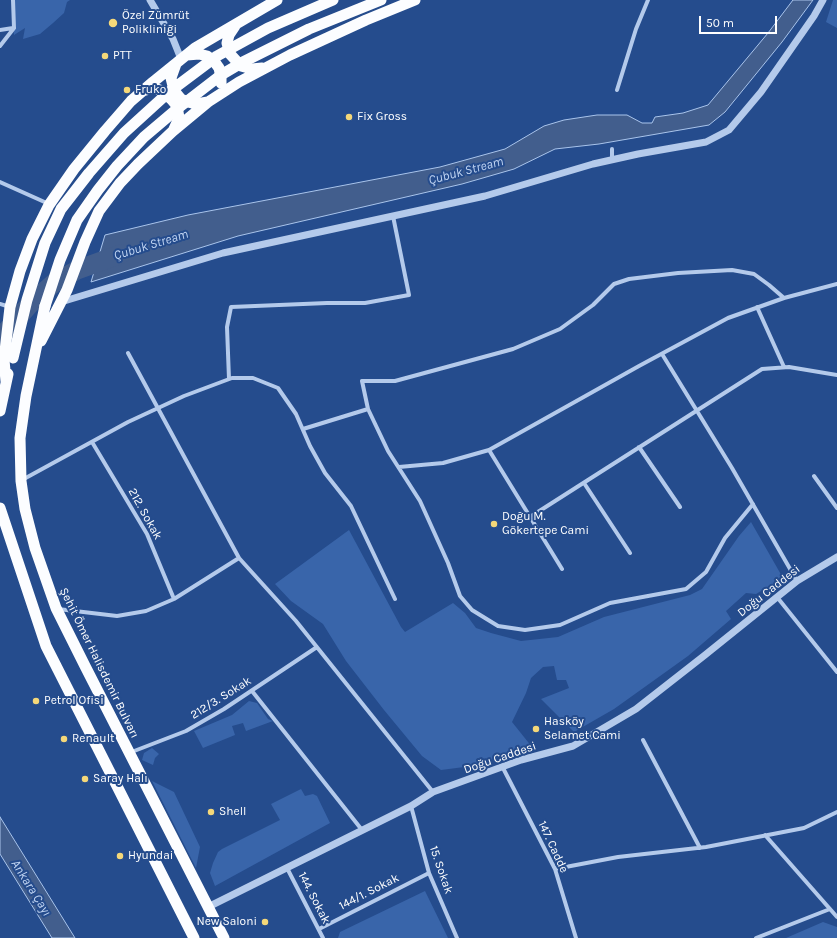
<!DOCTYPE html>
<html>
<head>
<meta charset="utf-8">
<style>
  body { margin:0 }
  #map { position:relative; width:837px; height:938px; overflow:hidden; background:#254c8d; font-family:Karla,sans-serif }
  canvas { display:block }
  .scale { position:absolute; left:699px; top:16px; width:78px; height:18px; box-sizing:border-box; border:2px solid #fff; border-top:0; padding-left:5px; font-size:12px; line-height:14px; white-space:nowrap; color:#fff; -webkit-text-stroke:3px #254c8d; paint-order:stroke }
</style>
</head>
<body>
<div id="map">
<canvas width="837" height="938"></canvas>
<div class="scale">50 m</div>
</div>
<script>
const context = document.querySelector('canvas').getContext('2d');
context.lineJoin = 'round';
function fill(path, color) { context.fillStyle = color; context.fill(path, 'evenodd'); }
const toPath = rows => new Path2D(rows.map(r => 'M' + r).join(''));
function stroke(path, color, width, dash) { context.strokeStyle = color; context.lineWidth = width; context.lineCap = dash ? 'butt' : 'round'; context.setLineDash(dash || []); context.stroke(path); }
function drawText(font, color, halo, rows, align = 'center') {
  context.font = font + ' Karla,sans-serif'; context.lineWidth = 4; context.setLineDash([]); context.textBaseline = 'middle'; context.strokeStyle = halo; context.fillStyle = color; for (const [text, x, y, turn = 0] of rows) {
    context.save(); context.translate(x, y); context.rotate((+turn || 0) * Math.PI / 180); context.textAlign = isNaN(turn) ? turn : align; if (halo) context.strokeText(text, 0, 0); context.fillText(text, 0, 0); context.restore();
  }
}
fill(toPath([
  [12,0,70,0,67,2,64,13,53,23,40,34,23,39,25,28,14,35],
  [833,0,837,0,837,28,826,22],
  [751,522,783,578,756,594,746,593,726,611,731,619,688,656,614,709,574,732,541,699,569,688,566,680,557,680,554,666,543,667,531,678,526,693,512,722,532,747,472,766,441,770,422,756,384,710,346,661,323,624,291,601,275,584,349,530,401,627,405,632,453,603,465,613,476,628,491,633,521,641,558,637,604,617,690,595,702,589,739,536],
  [249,701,257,703,268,719,273,721,246,731,243,723,232,726,235,735,203,748,194,731,232,715],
  [152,748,159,754,155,758,153,765,142,760,144,753],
  [152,781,174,792,200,847,196,868],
  [301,789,305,796,313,794,317,796,330,823,215,886,210,873,213,863,218,852,222,849,280,820,271,804],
  [425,891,448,938,338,938,340,932],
  [823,922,837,927,837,938,786,938]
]), '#3965aa');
const water = toPath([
  [793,0,813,0,782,42,725,112,709,125,599,144,555,149,514,169,462,184,238,236,91,282,105,235,188,215,440,167,505,149,544,126,564,120,597,115,627,115,642,123,652,123,655,117,683,113,708,105,768,33,793,0],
  [0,817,75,938,52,938,0,854,0,817]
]);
fill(water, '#425e8d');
stroke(water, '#a9c4eb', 1);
stroke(toPath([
  [0,338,31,303,54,283,77,270,121,254]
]), '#425e8d', 19);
stroke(toPath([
  [13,0,14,28],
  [0,30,13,28],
  [0,46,14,28],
  [617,90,636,29,648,0],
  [612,160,612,149],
  [0,182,49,204],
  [784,298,837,284],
  [0,304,10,307],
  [757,307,784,367],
  [128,353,239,558],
  [662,354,732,468,797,581],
  [229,379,227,327,231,307,327,303,365,303,409,295,393,216],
  [368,409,362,381,395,381,513,349,560,329,593,305,614,284,629,279,678,273,732,270,754,274,769,285,784,298,728,318,639,366,489,450,562,569],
  [303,429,368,409,388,451,420,501,448,563,460,596,472,610,498,626,525,630,560,625,610,603,686,589,706,572,725,538,753,504],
  [92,442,147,534,174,599],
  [639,447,680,507],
  [399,467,443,463,489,450],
  [814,476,837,508],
  [22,480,128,422,184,396,232,378,253,378,278,388,296,414,310,446,325,473,351,506,395,599],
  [584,483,630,553],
  [530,517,762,369,789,367,837,375],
  [777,597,837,672],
  [58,609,117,616,146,611,174,599,239,558,296,621,433,792],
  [252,691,362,830],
  [643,740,700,848],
  [129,753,186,731,224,709,317,647],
  [503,768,555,869,576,938],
  [411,806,429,873,457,938],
  [765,835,837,917],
  [287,868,323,938],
  [555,869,618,857,706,847,804,828,837,812],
  [319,929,429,873],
  [756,938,830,909]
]), '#b4caeb', 4);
stroke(toPath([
  [150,0,173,39,181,59],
  [61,302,223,253,485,196,593,164,638,154,706,142,729,130,761,92,814,16,823,0],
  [208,907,411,806,433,792,521,760,573,746,636,709,705,655,797,581,837,557]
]), '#b4caeb', 7);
stroke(toPath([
  [235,26,229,35,227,43,230,54,241,66,252,69,262,68],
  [187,55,199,54,207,56,214,61,219,68,221,77,221,83],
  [176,64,171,78,173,86,176,93,181,99,188,102,196,104,208,102],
  [142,91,154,88,162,91,172,100,177,106,179,118,174,129],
  [45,306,26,396,20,438,21,481,25,509,35,548,56,608,85,666,224,938],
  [41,341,67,290,85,242,99,211,120,183,138,164,173,131,208,102,239,82,290,55,366,20,415,0],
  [6,381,4,360,10,307,20,271,32,239,49,205,74,169,105,131,131,101,153,82,195,48,277,0],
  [0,411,8,374],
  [0,508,46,646,194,938]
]), '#fcfdff', 11);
stroke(toPath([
  [45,306,60,260,77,220,98,190,117,166,144,137,177,109,221,75,243,62,309,29,381,0],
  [13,358,27,300,45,243,61,209,89,173,124,133,169,92,217,56,268,28,333,0]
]), '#fcfdff', 11);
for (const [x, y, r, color] of [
  [113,23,5,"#f5d879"],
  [105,56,4,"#f5d879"],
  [127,90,4,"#f5d879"],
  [349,117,4,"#f5d879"],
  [494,524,4,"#f5d879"],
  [36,701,4,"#f5d879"],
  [536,729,4,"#f5d879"],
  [64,739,4,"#f5d879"],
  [85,779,4,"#f5d879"],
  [211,812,4,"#f5d879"],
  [120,856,4,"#f5d879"],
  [265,922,4,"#f5d879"]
]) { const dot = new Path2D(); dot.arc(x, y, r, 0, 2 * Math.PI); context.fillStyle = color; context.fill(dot); stroke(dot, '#254c8d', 1.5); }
drawText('12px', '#fff', '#254c8d', [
  ["Özel Zümrüt",122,16],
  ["Polikliniği",122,30],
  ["PTT",113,56],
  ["Fruko",135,90],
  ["Fix Gross",357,117],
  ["Doğu M.",502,517],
  ["Gökertepe Cami",502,531],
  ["Petrol Ofisi",44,701],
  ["Hasköy",544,722],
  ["Selamet Cami",544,736],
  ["Renault",72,739],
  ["Saray Halı",93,779],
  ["Shell",219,812],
  ["Hyundai",128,856],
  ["New Saloni",257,922,"right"]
], 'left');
drawText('12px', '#fff', '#254c8d', [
  ["212. Sokak",145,514,61],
  ["Doğu Caddesi",769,591,-38],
  ["Şehit Ömer Halisdemir Bulvarı",99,663,64],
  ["212/3. Sokak",221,698,-32],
  ["Doğu Caddesi",500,758,-19],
  ["147. Cadde",553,847,65],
  ["15. Sokak",441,870,71],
  ["144/1. Sokak",369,892,-27],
  ["144. Sokak",314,898,63]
]);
drawText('italic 13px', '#c0d4f2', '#254c8d', [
  ["Çubuk Stream",466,171,-15],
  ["Çubuk Stream",151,245,-17],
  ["Ankara Çayı",31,888,58]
]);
</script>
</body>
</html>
